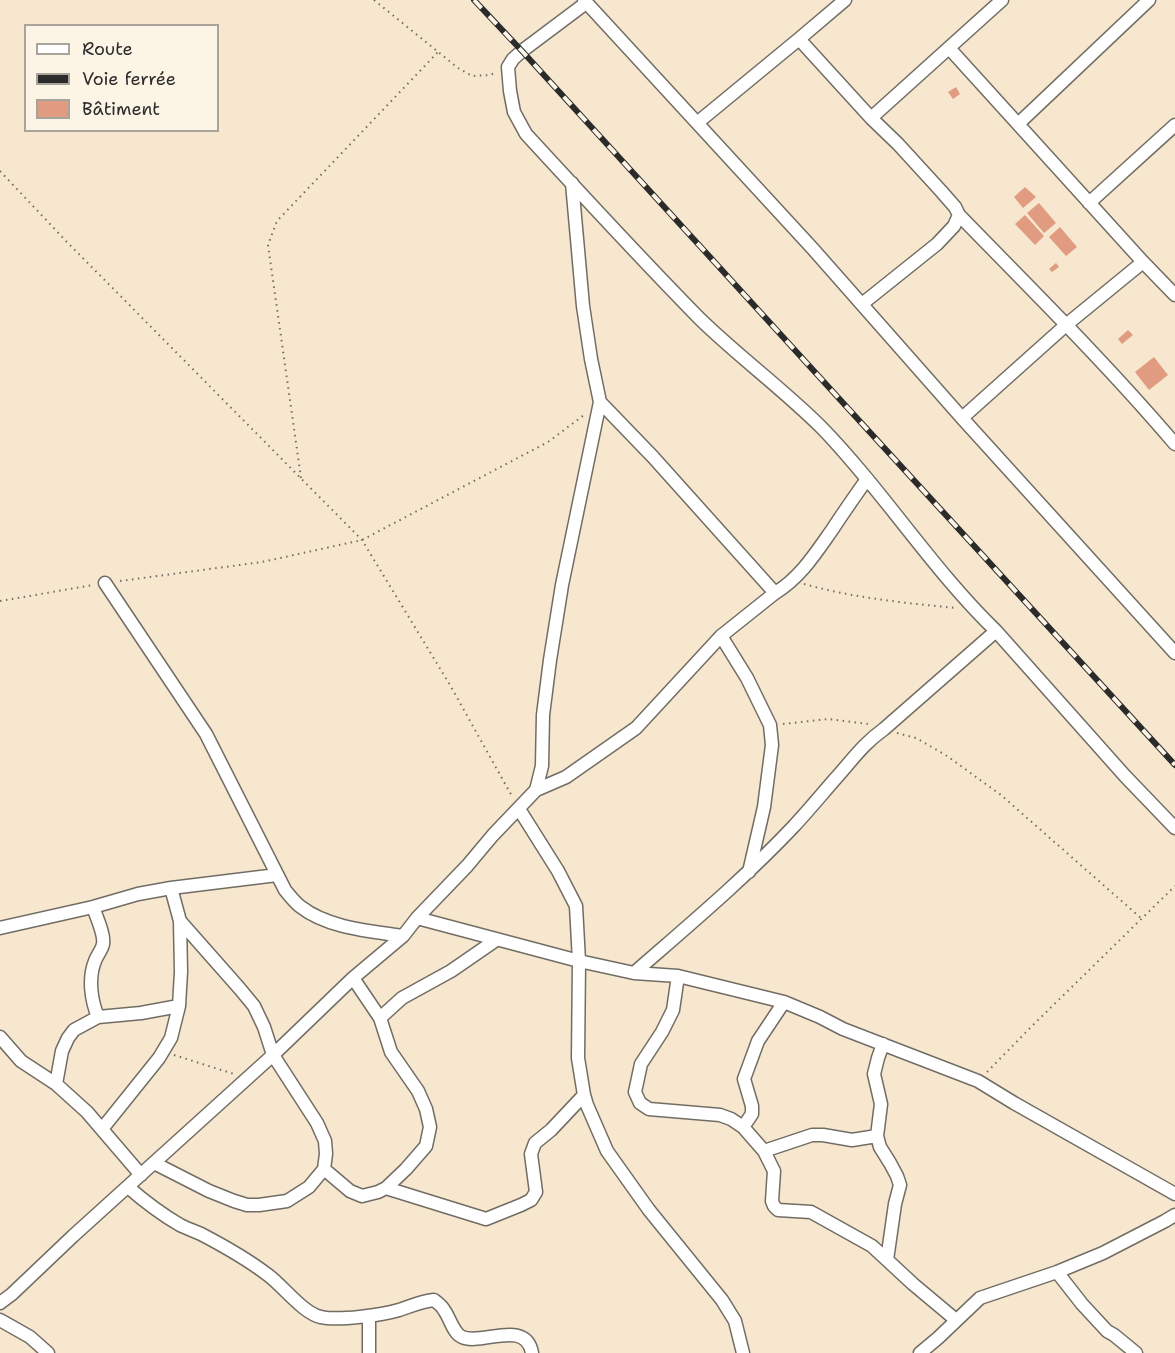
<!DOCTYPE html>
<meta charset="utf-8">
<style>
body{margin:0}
#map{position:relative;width:1175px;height:1353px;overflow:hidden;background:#f6e7ce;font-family:"Shantell Sans",sans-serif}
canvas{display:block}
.legend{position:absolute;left:24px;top:24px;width:195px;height:108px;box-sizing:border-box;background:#fcf5e5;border:2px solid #a8a49b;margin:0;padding:8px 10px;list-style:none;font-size:18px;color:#2b2b2b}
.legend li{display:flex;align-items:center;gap:12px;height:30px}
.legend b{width:30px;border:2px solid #a8a49b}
</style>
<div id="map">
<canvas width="1175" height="1353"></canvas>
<ul class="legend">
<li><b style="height:8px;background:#fff"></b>Route</li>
<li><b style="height:8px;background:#2b2b2b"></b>Voie ferrée</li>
<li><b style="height:16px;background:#e09b80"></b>Bâtiment</li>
</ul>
</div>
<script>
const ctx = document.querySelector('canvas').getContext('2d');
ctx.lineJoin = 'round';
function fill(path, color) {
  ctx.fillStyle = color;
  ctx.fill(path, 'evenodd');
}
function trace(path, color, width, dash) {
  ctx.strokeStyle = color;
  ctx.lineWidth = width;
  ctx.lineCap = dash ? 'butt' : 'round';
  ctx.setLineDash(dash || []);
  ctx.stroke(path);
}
fill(new Path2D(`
 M956,87L960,94L953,99L948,92Z
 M1025,187L1036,197L1023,208L1014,197Z
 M1039,203L1056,223L1044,233L1027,213Z
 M1025,215L1044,236L1035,245L1015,224Z
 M1060,227L1077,247L1066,256L1049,237Z
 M1056,263L1059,267L1052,272L1049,269Z
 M1128,330L1133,335L1122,344L1118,339Z
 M1154,357L1168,375L1149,390L1135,372Z`), '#e09b80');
const street = new Path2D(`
 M584,0L813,249L962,418L1175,653
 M586,3L522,51L513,59L508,67L510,91L514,112L526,134C583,196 641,259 700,319C739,357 783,389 822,428C884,492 932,569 996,631L1125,776L1175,828
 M799,39L871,118L898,144L941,191L955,207L959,215C1032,290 1107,364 1175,444
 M949,48L1143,262L1175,295
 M871,118L1002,0
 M697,123L799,39L845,0
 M1018,124L1149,0
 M1089,203L1175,125
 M862,304L937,244L954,226L959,215
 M962,418L1066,325L1143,262
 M105,583L206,734L285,890C290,896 295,903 301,907C328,928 370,931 403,936
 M775,593C800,578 815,554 832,530C843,513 855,496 867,479
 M721,636L747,678L770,725L772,745L764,807L749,872
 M536,790L542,766L543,715L550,660L562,585L600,402L591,359L583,306L572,183
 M519,809L558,871L576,906L579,961L578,1058L584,1095L587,1105L607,1151L649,1210L722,1300L735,1321L743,1353
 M171,888L180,921L240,989L254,1006L264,1027L273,1055L317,1123L325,1141L326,1154L324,1169L350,1191L362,1196L378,1192L386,1188L406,1169L426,1146L430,1127L426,1109L418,1091L391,1052L380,1018L353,978
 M93,907C96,916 105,935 103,944C102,950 97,955 95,961C88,978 91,1000 98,1017
 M417,918L579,961L634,973L678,976L784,1002L820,1017L843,1029L978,1081L1014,1103L1175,1194
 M0,928L93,907L138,894L171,888L277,875
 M634,973C689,925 744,879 794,826C808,811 822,794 836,778C853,759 863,744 884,729L996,631
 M678,976L673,1010L662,1032L641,1064L635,1092L640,1103L649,1109L720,1115L731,1119L743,1127L764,1151L774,1171L772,1201L774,1206L778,1210L811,1212L872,1246L913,1284L956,1320
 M380,1018L402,998L451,971L496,940
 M0,1037L21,1061L56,1084L87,1112L141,1175
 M883,1044L878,1058L874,1074L881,1104L877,1136L880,1147L890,1163L897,1176L900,1185L895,1204L887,1260
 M56,1084L62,1051L68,1038L74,1030L98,1017L141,1013L179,1006
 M743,1127L752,1114V1106L744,1079L758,1041L784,1002
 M102,1129L159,1058L171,1038L179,1006L181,972L180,921
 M764,1151L812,1135H823L852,1140L877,1136
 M154,1163L209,1191L234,1201L247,1205H259L287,1201L309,1187L324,1169
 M128,1187C144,1201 161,1214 180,1225C186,1228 194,1231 201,1234C224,1246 247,1259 268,1275C283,1286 304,1314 321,1317C338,1321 382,1315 399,1310C411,1306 422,1301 434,1300C438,1303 442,1306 444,1310C450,1318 453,1333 462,1337C481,1346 526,1318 532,1353
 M386,1188L486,1219L521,1205L531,1200L536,1192L531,1154L535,1143L551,1130L584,1095
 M1057,1272L1082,1304L1107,1331L1114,1335L1136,1353
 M0,1303L12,1294L73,1236L273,1055L353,978L403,936L417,918L467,866L493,835L536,790L566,777L636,728L721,636L775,593L653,457L600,402
 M0,1320L30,1337L48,1353
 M369,1353V1316
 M920,1353L938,1338L980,1298L1057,1272L1103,1253L1165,1221L1175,1215`);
trace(street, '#726d64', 15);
trace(new Path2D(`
 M374,0L458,68L472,76L490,75L497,72
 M0,171L65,240L362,540L450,685L513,798
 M301,478L268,245L277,221L438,52
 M120,581L262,562L362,540L548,442L584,415
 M804,584C854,598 905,603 956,608
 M0,601L93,585
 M783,724L828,719L869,724
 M897,733L916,738L947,756L1001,795L1142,919
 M174,1055L234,1074
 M987,1072L1034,1024L1175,886`), '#726d64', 2, [1.5, 4.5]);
trace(street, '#fff', 12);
const rail = new Path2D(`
 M474,0L522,51L855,416L1175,765`);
trace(rail, '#2b2b2b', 6);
trace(rail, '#fcf5e5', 4, [11]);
</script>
